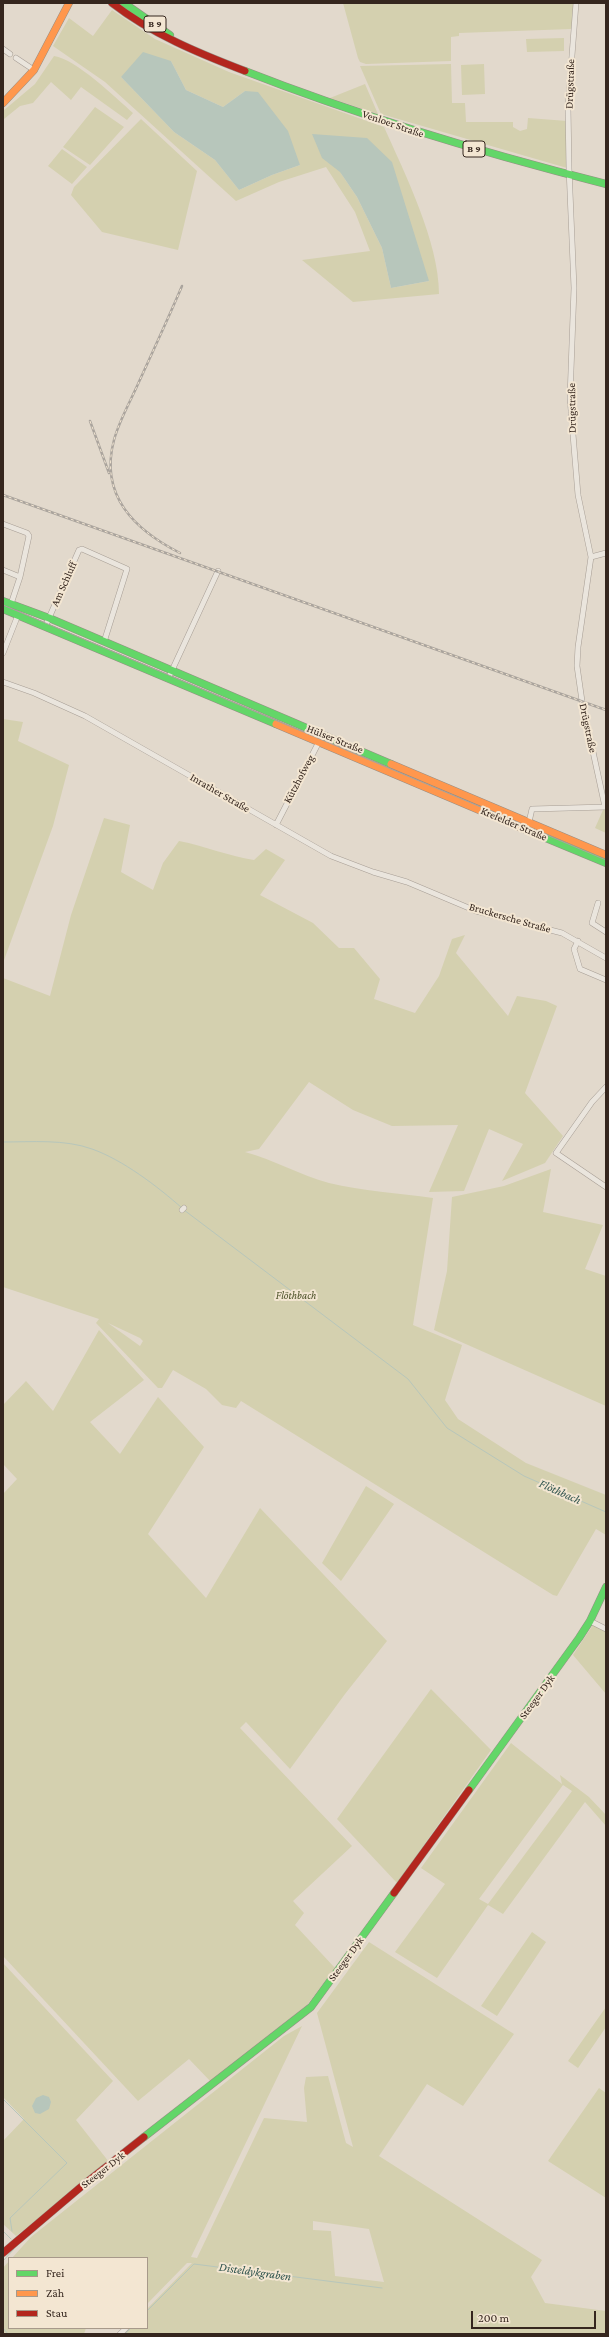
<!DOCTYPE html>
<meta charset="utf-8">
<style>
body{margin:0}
#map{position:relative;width:609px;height:2337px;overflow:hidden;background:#e2d9cc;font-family:"Crimson Pro",serif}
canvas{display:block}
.frame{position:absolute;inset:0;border:4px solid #35261e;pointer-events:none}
.legend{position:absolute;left:8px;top:2257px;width:140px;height:72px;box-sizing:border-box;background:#f3e6d2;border:1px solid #a7998a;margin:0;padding:5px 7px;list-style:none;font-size:12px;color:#35261e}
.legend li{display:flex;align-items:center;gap:8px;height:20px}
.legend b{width:20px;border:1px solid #a7998a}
.scale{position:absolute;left:471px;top:2311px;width:125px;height:18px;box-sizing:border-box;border:2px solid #35261e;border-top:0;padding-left:5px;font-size:12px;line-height:14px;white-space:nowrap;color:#35261e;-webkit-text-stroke:3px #f3e6d2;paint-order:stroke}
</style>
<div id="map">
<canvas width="609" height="2337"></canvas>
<div class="frame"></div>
<ul class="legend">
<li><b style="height:5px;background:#63d668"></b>Frei</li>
<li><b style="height:5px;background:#ff974d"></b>Zäh</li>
<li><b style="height:5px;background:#b3261e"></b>Stau</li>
</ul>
<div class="scale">200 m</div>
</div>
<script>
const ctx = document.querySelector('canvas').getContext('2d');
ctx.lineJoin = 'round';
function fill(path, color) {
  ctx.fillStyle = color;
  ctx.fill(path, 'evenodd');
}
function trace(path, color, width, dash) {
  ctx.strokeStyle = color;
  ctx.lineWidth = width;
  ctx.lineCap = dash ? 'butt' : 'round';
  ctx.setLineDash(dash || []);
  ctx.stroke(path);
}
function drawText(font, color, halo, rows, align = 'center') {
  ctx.font = font + ' "Crimson Pro",serif';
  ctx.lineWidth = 4;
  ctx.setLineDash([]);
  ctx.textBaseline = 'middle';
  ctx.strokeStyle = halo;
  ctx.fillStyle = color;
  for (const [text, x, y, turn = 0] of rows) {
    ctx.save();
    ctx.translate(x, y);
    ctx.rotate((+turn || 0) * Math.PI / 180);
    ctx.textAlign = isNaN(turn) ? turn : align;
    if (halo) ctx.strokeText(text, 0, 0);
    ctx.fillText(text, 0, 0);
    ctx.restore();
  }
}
fill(new Path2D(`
 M343,3H574L572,29L459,33V36L451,37V61L366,64L360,62L358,58Z
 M112,10L155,39L229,72L384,127C405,174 439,242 439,294L353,302L302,260L370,251L355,212L326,167L279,182L236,201L105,82L53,46L69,18L93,36ZM171,61L186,90L223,107L245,91L300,165L272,175L239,190L215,160L174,132L121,77ZM340,172L429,281L391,288L382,248L357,197Z
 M564,38V51L527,52L526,39Z
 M54,56C76,59 116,98 133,113L127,120L81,87L71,100L51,82L33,103L20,106L4,119L3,111L35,84Z
 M451,64L452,103H465L466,122H513V127L520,131L527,129L528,118L567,121V168L381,114L360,66Z
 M484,64L485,94L462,95L461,65Z
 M365,84L378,114L330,98Z
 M95,107L124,127L90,165L63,147Z
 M141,119L197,171L178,250L102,232L71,195L74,187Z
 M62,149L87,167L72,184L48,166Z
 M3,719L23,722L18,741L69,765L53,826L3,963Z
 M603,810H606V833L595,828Z
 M104,818L130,825L121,872L153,890L163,863L179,841C205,846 228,856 254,860L266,849L285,860L260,895L313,923L339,948H354L380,979L374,999L415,1013L439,976L452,939L465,935L456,953L508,1016L517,996L546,1001L557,1006L525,1093L563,1136L545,1163L502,1181L523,1144L489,1129L464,1191L429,1192L458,1125L392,1126L353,1110L309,1082L259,1149L245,1152C274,1160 300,1175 329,1183C362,1191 399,1193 433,1198L413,1325L462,1345L445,1400L458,1419L526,1463L606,1495V1535L596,1529L557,1596L553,1595L241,1401L236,1408L222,1405L206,1389L173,1370L162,1388H158L96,1323L99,1319L3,1287V978L50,996L71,915ZM108,1323L140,1338L143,1341L140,1346Z
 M551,1169L543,1212L603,1225L585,1269L606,1276V1406L434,1330L447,1271L452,1197L504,1186Z
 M99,1330L144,1380L90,1422L120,1454L158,1397L204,1447L148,1534L206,1598L260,1508L387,1641L345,1694L290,1769L246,1722L240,1728L352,1846L293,1901L304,1913L295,1925L335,1968L307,2005L211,2082L189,2059L138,2101L3,1956V1494L17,1479L3,1464V1405L26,1381L53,1411Z
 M366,1486L394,1504L341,1581L322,1563Z
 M593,1625L606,1632V1694L573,1655Z
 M431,1689L491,1750L397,1883L337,1819Z
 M511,1743L562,1784L560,1775L589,1797L606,1815V1826L585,1802L503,1914L488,1905L437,1978L395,1952L445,1884L421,1868ZM563,1785L572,1791L488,1904L479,1899Z
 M532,1932L546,1942L497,2016L481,2006Z
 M369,1942L514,2034L463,2106L427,2084L379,2156L542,2260L531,2277L545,2303L606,2311V2334H123L129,2328H147V2309L192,2263H187L147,2304V2258H12L31,2237L284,2036L302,2026L191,2257L197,2258L264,2118L307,2122L304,2088L306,2077L328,2076L346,2143L353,2147L317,2013ZM313,2221L369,2229L384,2282L335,2276L331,2231L313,2230Z
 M3,1963L113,2081L76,2120L109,2162L16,2236L3,2224V2141L24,2119L3,2097Z
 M606,2007V2027L578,2068L568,2061Z
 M599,2088L606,2093V2198L548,2161Z
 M9,2261V2328H86L84,2334H3V2268Z`), '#d4d0af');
fill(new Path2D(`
 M143,52L171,61L186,90L223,107L245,91L258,92L288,131L300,165L272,175L239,190L215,160L174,132L121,77Z
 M312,134L367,138L392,162L429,281L391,288L382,248L357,197L340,172L322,158Z
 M43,2095L49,2097L51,2102L49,2109L40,2114L35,2113L32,2106L36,2098Z`), '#b7c6bb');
trace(new Path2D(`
 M3,1142C31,1142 65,1139 92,1149C123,1160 157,1186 182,1208
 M184,1210L408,1379L447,1428L524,1476L606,1512
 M3,2099L67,2163L10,2218L12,2231
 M3,2231L11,2239
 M3,2261L14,2249
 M147,2311L194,2264L382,2288
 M3,2328L8,2334
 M125,2334L131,2328`), '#b7c6bb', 1);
const street = new Path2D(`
 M576,3L568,108L569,168L574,288L570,398L578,495L591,557L578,647L577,666L582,701L605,807
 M3,49L10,54
 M16,58L34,70
 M3,524L27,533L29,536L20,577L11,604
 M591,557L606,553
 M3,570L20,577
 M45,627L79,550L82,549L127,569L104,642
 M3,653L18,615
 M168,679L218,571
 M3,682L34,693L85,716L331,856L373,872L407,882L476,911L562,933L606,958
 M529,822L532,809L606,807
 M276,825L323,734
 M598,903L592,923L606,932
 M578,941L574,949L580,969L606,980
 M606,1087L592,1102L556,1153L606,1187
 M182,1210L184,1208
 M590,1621L606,1629
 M120,2334L126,2328`);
const fast = new Path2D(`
 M124,3L170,35
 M245,71C362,117 484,153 606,184
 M3,601L49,618L391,764
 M3,609L276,724
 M524,829L606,863
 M469,1790L579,1638L590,1621L606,1587
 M144,2137L311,2007L394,1893`);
const slow = new Path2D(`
 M3,103L34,70L69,3
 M276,724L524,829
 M391,764L606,855`);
const jam = new Path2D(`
 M112,3C152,34 198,53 245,71
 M394,1893L469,1790
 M3,2253L82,2186L144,2137`);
trace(street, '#a79e95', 6);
trace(fast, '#968e85', 8);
trace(slow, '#968e85', 8);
trace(jam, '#968e85', 8);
trace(street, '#eae5dd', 5);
trace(fast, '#63d668', 7);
trace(slow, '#ff974d', 7);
trace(jam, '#b3261e', 7);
trace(new Path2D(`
 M3,605L606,860`), '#aaa49d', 1);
const rail = new Path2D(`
 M90,421L109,473
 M3,495L606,710
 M180,553C135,530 99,496 114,440C119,421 130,402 138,384C153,351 168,319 182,286`);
trace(rail, '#aaa49d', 2.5);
trace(rail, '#f3e6d2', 1, [3]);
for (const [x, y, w] of [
 [155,24,22],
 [474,149,22]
]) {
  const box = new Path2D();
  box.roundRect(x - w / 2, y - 8, w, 16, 3);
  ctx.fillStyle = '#f3e6d2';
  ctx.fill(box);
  trace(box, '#35261e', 1);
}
drawText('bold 10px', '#35261e', null, [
 ["B 9",155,24],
 ["B 9",474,149]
]);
drawText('11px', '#35261e', '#f3e6d2', [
 ["Drügstraße",570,84,-88],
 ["Venloer Straße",393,124,19],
 ["Drügstraße",572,408,-91],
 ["Am Schluff",64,584,-66],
 ["Drügstraße",588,728,78],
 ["Hülser Straße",335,739,22],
 ["Kützhofweg",299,779,-62],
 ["Inrather Straße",220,793,30],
 ["Krefelder Straße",514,824,23],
 ["Bruckersche Straße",510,918,16],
 ["Steeger Dyk",537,1697,-54],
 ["Steeger Dyk",346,1959,-54],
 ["Steeger Dyk",103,2170,-38]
]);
drawText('italic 11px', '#4a5026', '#f3e6d2', [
 ["Flöthbach",296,1296]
]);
drawText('italic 12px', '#2e534d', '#f3e6d2', [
 ["Flöthbach",560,1492,24],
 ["Disteldykgraben",255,2272,8]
]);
</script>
